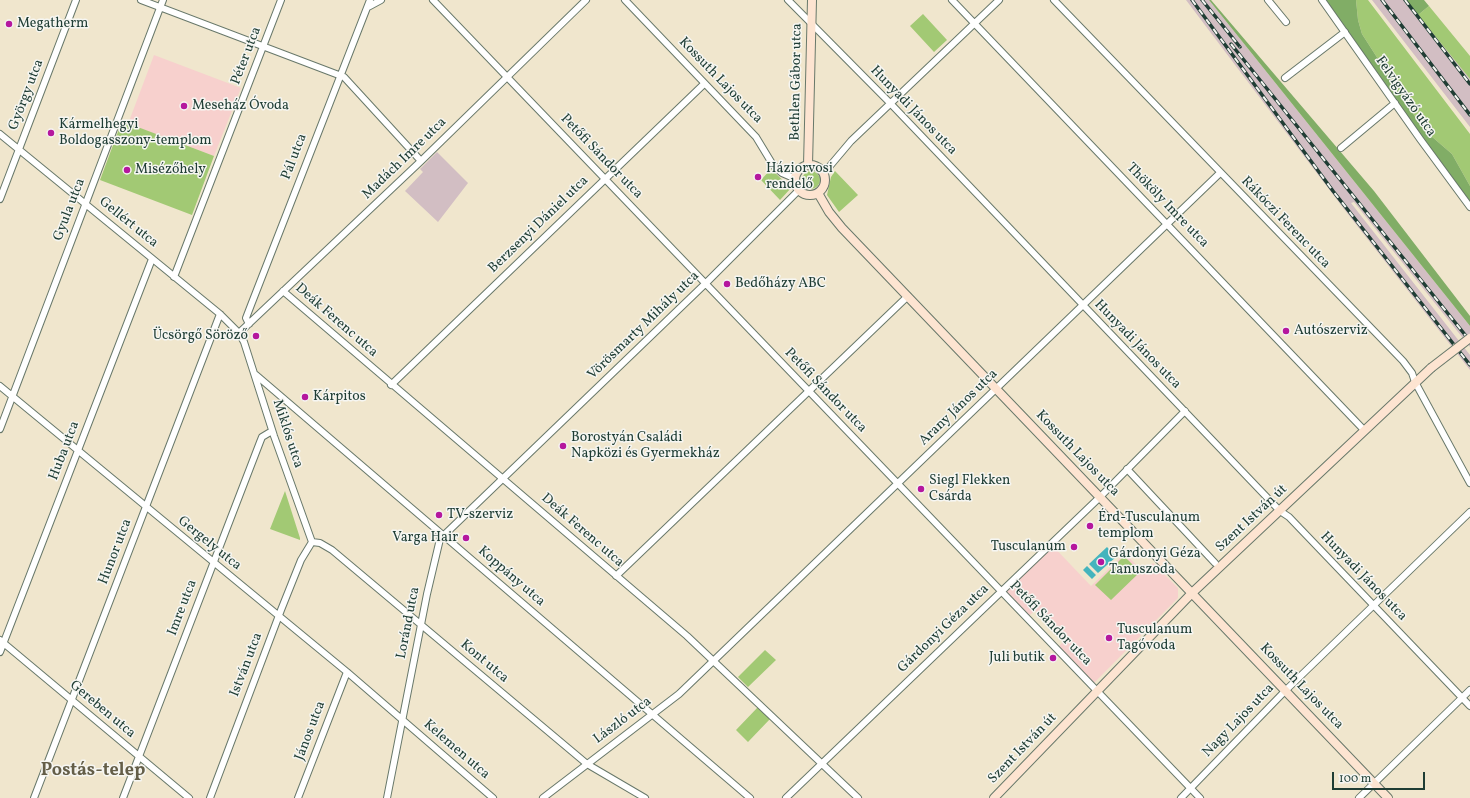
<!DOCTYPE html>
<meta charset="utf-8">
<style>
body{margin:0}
#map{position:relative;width:1470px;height:798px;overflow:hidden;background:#f0e6cd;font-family:Vollkorn,serif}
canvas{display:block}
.scale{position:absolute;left:1332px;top:772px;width:93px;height:18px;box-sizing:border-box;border:2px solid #1f3d34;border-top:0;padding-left:5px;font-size:12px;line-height:14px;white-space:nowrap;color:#1f3d34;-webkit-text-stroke:3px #f6f6f2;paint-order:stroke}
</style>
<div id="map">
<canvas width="1470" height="798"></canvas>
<div class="scale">100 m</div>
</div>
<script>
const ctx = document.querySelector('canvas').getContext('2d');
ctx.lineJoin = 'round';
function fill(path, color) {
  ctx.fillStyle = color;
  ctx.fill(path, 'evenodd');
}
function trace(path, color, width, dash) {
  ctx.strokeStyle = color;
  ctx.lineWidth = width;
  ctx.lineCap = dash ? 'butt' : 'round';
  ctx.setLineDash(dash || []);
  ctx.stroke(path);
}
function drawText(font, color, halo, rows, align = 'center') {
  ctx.font = font + ' Vollkorn,serif';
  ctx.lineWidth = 3;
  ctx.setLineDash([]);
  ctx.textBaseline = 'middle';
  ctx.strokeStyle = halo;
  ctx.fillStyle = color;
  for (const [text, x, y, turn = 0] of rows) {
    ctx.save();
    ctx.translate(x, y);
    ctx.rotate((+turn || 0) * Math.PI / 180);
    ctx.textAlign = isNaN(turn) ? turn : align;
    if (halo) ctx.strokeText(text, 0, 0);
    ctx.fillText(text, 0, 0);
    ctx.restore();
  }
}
fill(new Path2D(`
 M154,55L241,88L214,156L128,124Z
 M1051,544L1091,586L1125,553L1143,572L1153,563L1178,588V598L1092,685L1057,648L1064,641L1035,611L1027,617L1001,590Z`), '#f7d0cd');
fill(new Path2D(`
 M1186,0H1209L1470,326V347L1354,202L1351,203L1470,355V370L1344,209Z
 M1372,0H1406L1470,79V127Z
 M437,152L468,183L438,222L405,191L423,172L420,169Z`), '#d2bec3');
fill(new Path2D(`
 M1356,0H1368L1470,134V186L1452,154L1423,129L1362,34L1358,20Z
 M1429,6L1470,56V79L1418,15Z
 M923,14L947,40L934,52L910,26Z
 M122,121L214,156L192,215L100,180Z
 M771,169L791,188L780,200L761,180Z
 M835,171L858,195L839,212L827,195L831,177Z
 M802 180a9 9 0 1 1 18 0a9 9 0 1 1-18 0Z
 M285,491L300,538V540L270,529Z
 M1124,556L1140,572L1111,600L1095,585Z
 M765,650L776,660L748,687L738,677Z
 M758,707L770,719L748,742L736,730Z`), '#a2c974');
fill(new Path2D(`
 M1209,0H1211L1374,191L1470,316V326Z
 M1326,0H1356L1358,20L1362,34L1423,129L1452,154L1470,186V202L1421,137Z
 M1406,0H1424L1429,6L1418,15Z`), '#81ad66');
fill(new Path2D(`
 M1107,547L1116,557L1098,573L1089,564Z
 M1087,566L1096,575L1092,579L1083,570Z`), '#44b4bd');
const street = new Path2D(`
 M141,0L344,77L421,161
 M433,0L1200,798
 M625,0L756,137L773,165L782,173L796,179
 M788,0L890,103L1280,511L1289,517L1470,706
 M952,0L1364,430
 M1054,0L1403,361L1412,373L1415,382L1470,483
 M1268,0L1286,22
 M1322,0L1420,139L1470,207
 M368,7L381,0
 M1285,78L1345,32
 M0,134L220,314L239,333L244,342L274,436L312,542
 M1341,148L1395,103
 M824,173L851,141L999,0
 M0,199L76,0
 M174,277L281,0
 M283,291L687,636L858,798
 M249,324L246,318L251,305L370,0
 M239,333L421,161L586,0
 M256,375L750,798
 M391,385L704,84
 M0,386L347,672L493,798
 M0,429L163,0
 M1127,469L1215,563
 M312,542L320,543L332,550L587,764L645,798
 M616,576L908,296
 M0,640L189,798
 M0,652L152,259
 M34,798L220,314
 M123,798L260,442L262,437L272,431
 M210,798L281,610L301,560L312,542
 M298,798L347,672
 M387,798L427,594L440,539L706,283L799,190
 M543,798L679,694L1220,173
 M786,798L1100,497L1185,411
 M1181,798L1286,690L1470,512
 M1359,798L1470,690`);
const secondary = new Path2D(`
 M808,165L812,0
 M795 180a15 15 0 1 1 30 0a15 15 0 1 1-30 0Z
 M818,193L829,212L842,228L1388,798
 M994,798L1192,593L1431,368`);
trace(street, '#68786a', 8);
trace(secondary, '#68786a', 10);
trace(street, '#fff', 6);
trace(secondary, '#fde4d1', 8);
const rail = new Path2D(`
 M1192,0L1333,191L1470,365
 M1202,0L1240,47
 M1382,0L1470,115
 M1405,0L1470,84
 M1231,44L1470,341`);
trace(rail, '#1f3d34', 3.5);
trace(rail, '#f6f6f2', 2, [6]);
const secondaryBridge = new Path2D(`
 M1431,368L1470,338`);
trace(secondaryBridge, '#68786a', 10, []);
trace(secondaryBridge, '#fde4d1', 8);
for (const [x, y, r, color] of [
 [9,24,4,"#b5179e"],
 [184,106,4,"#b5179e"],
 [51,133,4,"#b5179e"],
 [127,170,4,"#b5179e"],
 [758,177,4,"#b5179e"],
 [727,284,4,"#b5179e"],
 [1286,331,4,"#b5179e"],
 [256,336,4,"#b5179e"],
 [305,397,4,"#b5179e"],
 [563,446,4,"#b5179e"],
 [921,489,4,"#b5179e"],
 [439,515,4,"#b5179e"],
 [1090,526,4,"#b5179e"],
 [466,538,4,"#b5179e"],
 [1074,547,4,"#b5179e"],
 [1101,562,4,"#b5179e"],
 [1109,638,4,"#b5179e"],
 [1053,658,4,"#b5179e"]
]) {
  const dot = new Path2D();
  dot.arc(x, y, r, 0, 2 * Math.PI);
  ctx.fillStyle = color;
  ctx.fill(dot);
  trace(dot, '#f6f6f2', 1.5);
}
drawText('14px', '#1f3d34', '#f6f6f2', [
 ["Megatherm",17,24],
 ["Meseház Óvoda",192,106],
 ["Kármelhegyi",59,125],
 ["Boldogasszony-templom",59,141],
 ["Háziorvosi",766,169],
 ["rendelő",766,185],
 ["Misézőhely",135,170],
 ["Bedőházy ABC",735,284],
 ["Autószerviz",1294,331],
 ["Ücsörgő Söröző",248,336,"right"],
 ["Kárpitos",313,397],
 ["Borostyán Családi",571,438],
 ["Napközi és Gyermekház",571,454],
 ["Siegl Flekken",929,481],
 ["Csárda",929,497],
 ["TV-szerviz",447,515],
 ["Érd-Tusculanum",1098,518],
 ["templom",1098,534],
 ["Varga Hair",458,538,"right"],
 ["Tusculanum",1066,547,"right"],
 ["Gárdonyi Géza",1109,554],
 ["Tanuszoda",1109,570],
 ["Tusculanum",1117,630],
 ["Tagóvoda",1117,646],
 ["Juli butik",1045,658,"right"]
], 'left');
drawText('14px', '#1f3d34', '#f6f6f2', [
 ["Péter utca",247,56,-69],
 ["Kossuth Lajos utca",720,81,46],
 ["Bethlen Gábor utca",797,82,-89],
 ["György utca",27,95,-69],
 ["Felvigyázó utca",1405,97,55],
 ["Hunyadi János utca",913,111,46],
 ["Pál utca",295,157,-69],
 ["Petőfi Sándor utca",601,157,46],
 ["Madách Imre utca",405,159,-44],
 ["Thököly Imre utca",1167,206,46],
 ["Gyula utca",70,210,-69],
 ["Gellért utca",128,223,39],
 ["Rákóczi Ferenc utca",1285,223,46],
 ["Berzsenyi Dániel utca",539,225,-44],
 ["Deák Ferenc utca",336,321,41],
 ["Vörösmarty Mihály utca",644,326,-44],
 ["Hunyadi János utca",1137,345,46],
 ["Petőfi Sándor utca",825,391,46],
 ["Arany János utca",959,408,-44],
 ["Miklós utca",287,434,72],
 ["Huba utca",65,451,-69],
 ["Kossuth Lajos utca",1077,454,46],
 ["Szent István út",1252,519,-43],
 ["Deák Ferenc utca",582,531,41],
 ["Gergely utca",209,544,39],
 ["Hunor utca",116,552,-69],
 ["Koppány utca",511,577,41],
 ["Hunyadi János utca",1363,577,46],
 ["Imre utca",183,608,-69],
 ["Loránd utca",409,623,-79],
 ["Petőfi Sándor utca",1050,624,46],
 ["Gárdonyi Géza utca",944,629,-44],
 ["Kont utca",484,662,40],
 ["István utca",247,665,-69],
 ["Kossuth Lajos utca",1301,687,46],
 ["Gereben utca",102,710,40],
 ["László utca",623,721,-37],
 ["Nagy Lajos utca",1239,721,-46],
 ["János utca",311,731,-69],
 ["Szent István út",1023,749,-46],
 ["Kelemen utca",456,750,41]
]);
drawText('bold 18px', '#645e48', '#f6f6f2', [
 ["Postás-telep",93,772]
]);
</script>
